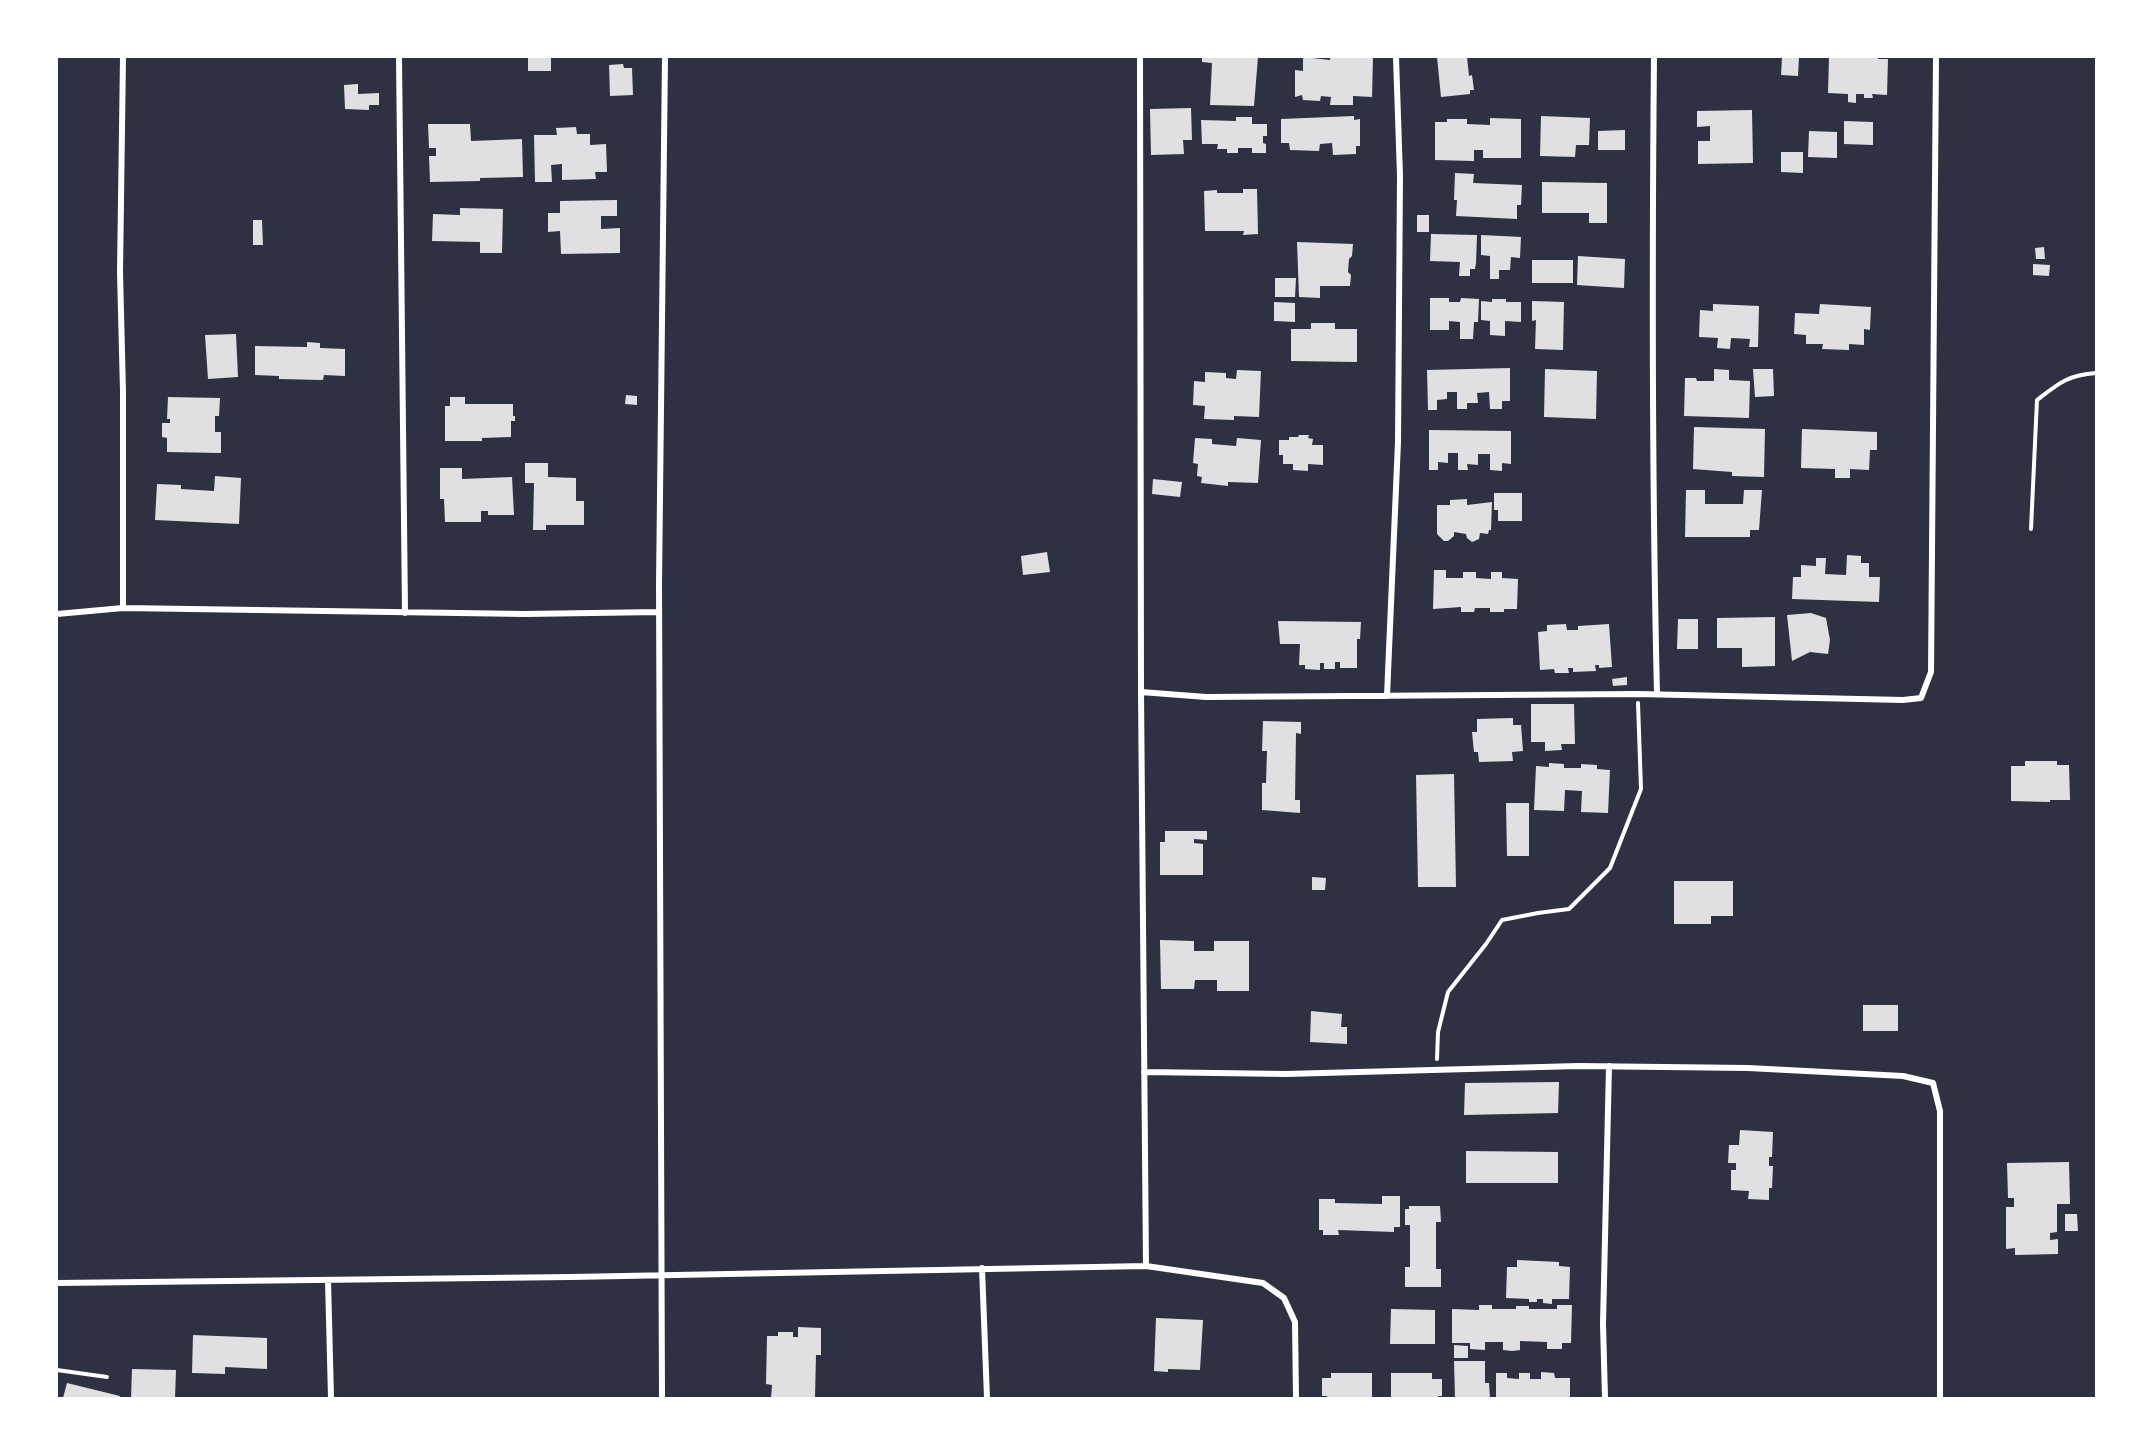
<!DOCTYPE html>
<style>
body{margin:0}
#map{position:relative;width:2153px;height:1455px;overflow:hidden;background:#2d3142;font-family:"Sofia Sans Condensed",sans-serif}
canvas{display:block}
.frame{position:absolute;inset:0;border:58px solid #fff;pointer-events:none}
</style>
<div id="map">
<canvas width="2153" height="1455"></canvas>
<div class="frame"></div>
</div>
<script>
const ctx = document.querySelector('canvas').getContext('2d');
ctx.lineJoin = 'round';
function fill(path, color) {
  ctx.fillStyle = color;
  ctx.fill(path, 'evenodd');
}
function trace(path, color, width, dash) {
  ctx.strokeStyle = color;
  ctx.lineWidth = width;
  ctx.lineCap = dash ? 'butt' : 'round';
  ctx.setLineDash(dash || []);
  ctx.stroke(path);
}
fill(new Path2D(`
 M528,57H551V71H528Z
 M1202,57H1258L1254,106L1210,105L1212,63L1202,62Z
 M1303,57L1330,60V57L1373,58L1372,97L1353,96V105H1330L1331,97L1321,96L1320,101L1303,100L1302,95L1295,97V70L1303,71Z
 M1437,57H1467L1469,76L1472,75L1474,90H1470V94L1441,97Z
 M1782,57H1799L1798,76L1781,75Z
 M1829,57H1878V59H1888L1887,95L1872,94L1873,98H1864V94H1856V103L1848,102V94L1828,93Z
 M623,64L624,68H632L633,95L610,96L609,65Z
 M358,84V94L379,93V105H369V110L345,109L344,85Z
 M1191,108L1192,140H1183L1184,154L1151,155L1150,109Z
 M1752,110L1753,163L1698,164V141H1710V126L1697,127V111Z
 M1354,116V120L1360,119V146H1356V154L1333,155L1332,143L1320,144L1319,151L1290,150L1289,143H1281V119Z
 M1541,116L1590,118L1589,145H1576L1575,157L1540,156Z
 M1236,117H1252V124H1267V136H1263V143L1266,144V153H1252V148H1238V153H1227V149H1217L1218,144H1202L1201,120L1236,121Z
 M1490,118L1521,119V158H1483V150H1474V161L1435,160V122H1447V119H1467V124L1490,125Z
 M1844,121L1873,122V145L1844,144Z
 M428,124H470L471,141L522,139L523,177L480,178V181L430,182L429,156H436V148H429Z
 M576,127L577,134H590V145L606,144L607,172H595L596,179L562,180V164L551,165L552,182H535L534,135H557L556,128Z
 M1625,130V150H1598V131Z
 M1809,131L1837,132V158L1808,157Z
 M1781,152H1803V173L1781,172Z
 M1455,173L1474,174L1473,183L1522,185L1521,205H1517V219L1456,216L1457,200H1454Z
 M1542,182L1607,183V223H1589V213H1542Z
 M1243,189H1257L1258,234L1243,235L1244,231H1205L1204,191L1217,190V193H1243Z
 M617,200V216H601V229L620,228V253L561,254L560,231L548,232V213H560V201Z
 M460,208L503,209L502,253H480V242L432,241L433,214L460,215Z
 M1417,215H1429V232H1417Z
 M253,220H262L263,245H253Z
 M1431,234L1477,235L1476,263L1475,269H1470V276H1459L1460,262L1430,261Z
 M1481,235L1521,237L1520,258L1511,257L1510,270H1499V279H1490V256L1481,255Z
 M1297,242L1353,244L1352,256L1349,259L1348,272L1351,275L1350,286H1320V298L1299,297Z
 M2044,247L2045,259H2036L2035,248Z
 M1578,256L1625,259L1624,288L1577,285Z
 M1532,260H1573V283H1532Z
 M2033,264L2050,265L2049,276L2033,275Z
 M1275,278H1296L1295,297H1275Z
 M1430,298H1449V302H1460L1461,298L1479,299L1478,322H1474L1473,339H1460V322L1449,321V330H1430Z
 M1492,299H1506V302H1521V322L1505,321V336L1490,335V321L1481,320V301L1492,302Z
 M1532,301L1564,302L1563,350L1535,349L1536,320L1532,321Z
 M1274,302L1295,303V322L1274,321Z
 M1713,304L1759,306L1758,347H1749L1750,339L1731,338L1730,349L1717,348L1718,338L1699,337L1700,310L1713,311Z
 M1820,304L1871,307L1870,330L1864,329V345L1849,344V350L1822,349L1823,344H1806V335L1794,334L1795,313L1819,314Z
 M1311,323H1335V329H1357V362L1291,361V329H1311Z
 M236,334L238,377L208,379L205,335Z
 M307,342L320,343V348L345,349V376L324,375L323,380L279,379V376L255,375V346L307,347Z
 M1510,368V401H1502V409H1490L1489,392L1477,393L1478,403H1467V409H1457V392H1447V399L1437,400V410H1428L1427,370Z
 M1545,369L1597,371L1596,419L1544,417Z
 M1714,369L1729,370V380L1750,381L1749,418L1684,416L1685,378H1696L1697,381H1714Z
 M1753,369H1773L1774,396L1755,397Z
 M1237,370L1261,371L1259,417L1234,416V420L1204,419L1205,406L1193,405L1194,381L1205,382V372L1226,373V378L1236,379Z
 M626,395L637,396V405L625,404Z
 M168,397L220,398L219,416H215V432H221V453L167,452V438L162,437V423H170V419H167Z
 M450,397H465V404H513V416H515V421H511V437L482,438V441H445V406H450Z
 M1694,427L1765,429L1764,477L1732,476V472L1693,469Z
 M1802,429L1877,432V450H1870L1869,470L1850,469V478H1835V469L1801,468Z
 M1429,430L1511,431V464L1502,463V471L1490,470V454H1478V465L1467,464L1468,470H1458V453H1448V463L1438,462V470H1429Z
 M1299,435H1309L1308,438L1313,439L1312,445H1323V465L1308,464V471L1293,470V464H1283V455H1279V440H1289V437H1298Z
 M1195,438L1212,439V444L1236,446L1237,438L1261,440L1258,483L1228,482V486L1201,483L1202,477L1197,476L1198,464L1193,463Z
 M525,463H548V477L576,478V501H584V525H546V530H533L534,483H525Z
 M440,468H462V479L512,477L514,515H488V511H481V522H445L444,499H440Z
 M215,476L241,478L239,524L155,520L157,484L181,485V489L214,491Z
 M1153,479L1182,482L1180,497L1152,494Z
 M1686,490H1705V504H1743L1744,490H1762L1759,530H1750V537H1685Z
 M1494,493H1522V521H1498V510H1494Z
 M1467,499V505L1492,502L1491,530H1489L1488,534L1480,533L1479,539L1472,542L1467,538L1466,534L1454,532V536L1448,541H1444L1437,534V505H1450V500Z
 M1047,552L1050,572L1023,575L1021,556Z
 M1847,555L1861,556V563H1869V577H1880L1879,602L1792,599L1793,577H1801V565L1816,566V558H1826L1825,574L1846,575Z
 M1434,570H1446V578H1463V572H1476V578L1491,579V572H1502V578L1518,579L1517,609H1504V612H1490V608H1475L1474,612H1461V607L1433,609Z
 M1811,613L1826,618L1830,640L1828,654L1810,652L1792,661L1787,615Z
 M1775,617V666L1742,667V648H1717V618Z
 M1678,619H1698V649H1677Z
 M1278,621L1361,622L1360,639H1357V668H1340V662H1335V669H1324V663H1320V670L1305,669V665H1299L1300,644H1280Z
 M1566,624L1567,630H1578V626L1609,624L1612,667L1599,668V665H1595L1596,671L1573,672V668H1568L1569,673H1555L1554,669L1540,670L1538,632L1547,631V625Z
 M1627,677V685L1613,686L1612,679Z
 M1531,704H1574L1575,744H1561L1562,750L1545,751V742H1531Z
 M1513,718V725H1521L1523,751L1512,752L1513,761L1479,762L1478,752H1474L1472,732H1477V719Z
 M1263,721L1301,722V734L1296,733L1295,800H1300V813L1262,810V783H1266L1267,751H1262Z
 M2025,761H2057V765H2069L2070,800H2050V802L2011,801V766H2025Z
 M1549,763L1564,764V768H1581V764L1597,765V769L1610,770L1608,813L1581,812L1582,791L1565,790L1564,811L1534,810L1536,766L1549,767Z
 M1454,774L1456,887H1418L1416,775Z
 M1506,803H1529V856H1507Z
 M1165,831H1207V840L1194,839V843L1203,844V875H1160V842H1165Z
 M1312,877L1326,878L1325,890H1312Z
 M1674,881H1733V916H1711V924H1674Z
 M1160,940L1194,941V951H1214V941H1249V991H1217V980H1195L1194,989H1161Z
 M1863,1005H1898V1031H1863Z
 M1311,1011L1342,1014L1341,1027H1347V1044L1310,1042Z
 M1559,1082L1558,1113L1464,1115L1465,1083Z
 M1740,1130L1773,1132L1772,1157H1769V1166H1773L1772,1188H1769V1200L1748,1199L1749,1191L1731,1190V1170H1736V1163H1728L1729,1145H1739Z
 M1466,1151L1558,1152V1183H1466Z
 M2069,1162L2070,1204H2057V1232L2050,1233V1240L2058,1239V1254L2015,1255V1248L2006,1249V1207H2014V1198H2008L2007,1163Z
 M1382,1196H1400V1227H1394V1232L1338,1230L1339,1235H1323V1230H1319V1199H1335V1203L1382,1204Z
 M1409,1206H1440L1441,1222H1436V1269H1441V1287H1405V1267H1410V1225H1405V1209H1409Z
 M2065,1214H2077L2078,1231H2065Z
 M1517,1260L1559,1262V1266L1570,1267L1569,1299H1552V1304L1543,1303V1299H1537V1302H1529V1299L1506,1298L1507,1267H1517Z
 M1479,1305H1492V1309H1516V1306H1529V1309H1557V1305H1572L1571,1343H1562V1349H1547V1342L1520,1341V1350L1512,1351L1503,1350V1342H1485V1350L1470,1349V1343H1452V1309L1479,1310Z
 M1391,1309L1435,1310V1344H1390Z
 M1156,1318L1203,1320L1200,1370L1168,1369V1372L1154,1371Z
 M798,1327L821,1328V1355H816L815,1398H771L772,1385L766,1384L767,1336H778V1332H793V1337H798Z
 M193,1335L267,1338V1369L225,1367V1374L192,1373Z
 M1454,1345L1468,1346V1358H1454Z
 M1454,1361H1485V1383H1489L1490,1398H1455Z
 M132,1369L176,1370L175,1398H131Z
 M1541,1372L1554,1373L1555,1378H1570V1398H1496V1373H1507V1378L1519,1379V1373H1530V1379H1541Z
 M1331,1373H1372V1398H1327V1396H1322V1378H1331Z
 M1391,1373H1432V1379H1442V1396H1438V1398H1391Z
 M67,1383L120,1396L119,1398H63Z`), '#e0e0e3');
trace(new Path2D(`
 M1437,1059L1438,1032L1448,992L1486,944L1502,920L1538,913L1569,909L1610,868L1641,789L1638,703
 M57,1370L107,1377`), '#fff', 4);
trace(new Path2D(`
 M2031,529L2037,400C2059,383 2068,375 2096,373`), '#fff', 4);
trace(new Path2D(`
 M399,57L405,613
 M1140,57L1141,692L1146,1266
 M1654,57C1652,269 1652,482 1657,694
 M123,608V392L120,272L123,57
 M57,614L123,608L525,614L659,612
 M1141,692L1206,697L1638,694L1903,700L1921,698L1931,672L1936,57
 M1387,696L1398,442L1400,176L1396,57
 M1144,1072L1286,1074L1578,1066L1748,1068L1903,1076L1933,1083L1940,1111V1398
 M982,1268L987,1398
 M328,1280L331,1398
 M57,1283L571,1277L1146,1266L1263,1283L1284,1298L1295,1322L1296,1398
 M662,1398L659,584L665,57
 M1605,1398L1603,1324L1609,1066`), '#fff', 6);
</script>
